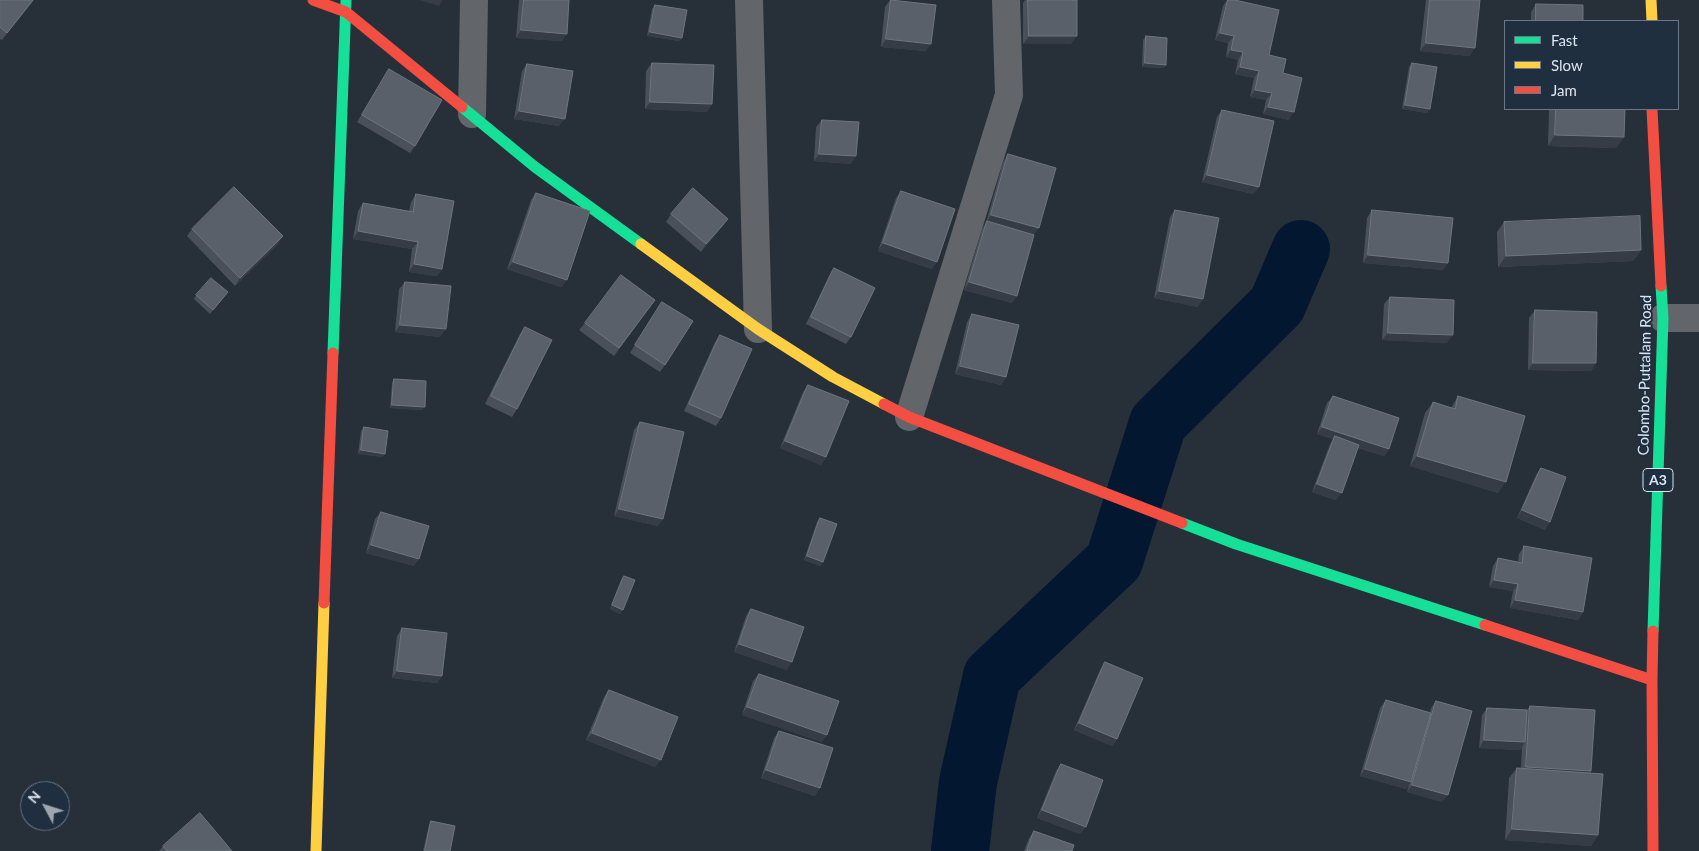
<!DOCTYPE html>
<style>
body{margin:0}
#map{position:relative;width:1699px;height:851px;overflow:hidden;background:#272f38;font-family:Lato,sans-serif}
canvas{display:block}
.legend{position:absolute;left:1504px;top:20px;width:175px;height:90px;box-sizing:border-box;background:#1f2f40;border:1px solid #6a7886;margin:0;padding:6px 9px;list-style:none;font-size:15px;color:#dbe5f0}
.legend li{display:flex;align-items:center;gap:10px;height:25px}
.legend b{width:25px;border:1px solid #6a7886}
.north{position:absolute;left:20px;top:781px;width:50px;height:50px;box-sizing:border-box;background:#1f2f40;border:1px solid #6a7886;border-radius:50%;rotate:310deg;font-size:14px;font-weight:700;line-height:20px;text-align:center;color:#dbe5f0}
.north::after{content:'';display:block;margin:auto;width:18px;height:22px;background:#9ca5b0;clip-path:polygon(50% 0,100% 100%,50% 72%,0 100%)}
</style>
<div id="map">
<canvas width="1699" height="851"></canvas>
<ul class="legend">
<li><b style="height:6px;background:#16e098"></b>Fast</li>
<li><b style="height:6px;background:#ffcf43"></b>Slow</li>
<li><b style="height:6px;background:#f24e42"></b>Jam</li>
</ul>
<div class="north">N</div>
</div>
<script>
const ctx = document.querySelector('canvas').getContext('2d');
ctx.lineJoin = 'round';
function trace(path, color, width, dash) {
  ctx.strokeStyle = color;
  ctx.lineWidth = width;
  ctx.lineCap = dash ? 'butt' : 'round';
  ctx.setLineDash(dash || []);
  ctx.stroke(path);
}
function fill(path, color) {
  ctx.fillStyle = color;
  ctx.fill(path, 'evenodd');
}
function drawText(font, color, halo, rows, align = 'center') {
  ctx.font = font + ' Lato,sans-serif';
  ctx.lineWidth = 4;
  ctx.setLineDash([]);
  ctx.textBaseline = 'middle';
  ctx.strokeStyle = halo;
  ctx.fillStyle = color;
  for (const [text, x, y, turn = 0] of rows) {
    ctx.save();
    ctx.translate(x, y);
    ctx.rotate((+turn || 0) * Math.PI / 180);
    ctx.textAlign = isNaN(turn) ? turn : align;
    if (halo) ctx.strokeText(text, 0, 0);
    ctx.fillText(text, 0, 0);
    ctx.restore();
  }
}
trace(new Path2D(`
 M960,851L968,782L992,676L1114,561L1158,423L1277,305L1301,249`), '#041730', 58);
trace(new Path2D(`
 M749,0L758,329
 M472,114L474,0
 M1663,318H1699
 M909,417L1009,95L1006,0`), '#62666b', 28);
trace(new Path2D(`
 M462,107L535,167L641,244
 M333,353L346,0
 M1182,523L1236,544L1485,625
 M1653,631L1663,318L1661,286`), '#16e098', 11);
trace(new Path2D(`
 M1651,0L1652,21
 M641,244L758,329L833,377L884,404
 M316,851L324,603`), '#ffcf43', 11);
trace(new Path2D(`
 M313,0L346,12L462,107
 M1652,109L1661,286
 M884,404L909,417L1182,523
 M324,603L333,353
 M1485,625L1652,680
 M1653,851L1652,680L1653,631`), '#f24e42', 11);
fill(new Path2D(`
 M0,0H34L2,40L0,39Z
 M519,0H569L562,41L516,38Z
 M890,0L926,51L881,47L885,7Z
 M1025,0H1077L1071,44H1023V3Z
 M1227,0H1235L1269,55L1283,73L1289,120L1263,114L1266,100L1250,97L1254,78L1235,74L1238,60L1226,57L1228,43L1215,40L1223,6Z
 M1426,0H1480L1470,56L1420,51Z
 M1536,4L1583,21H1531V12Z
 M655,5L682,38L679,41L647,36L652,9Z
 M1146,36L1166,65L1163,68L1142,67L1143,40Z
 M652,63L712,104L707,112L645,109L646,71Z
 M1412,63L1430,109L1427,113L1402,109L1409,67Z
 M527,64L559,126L514,119L522,71Z
 M389,69L415,146L410,153L357,122L384,77Z
 M1549,109H1625L1624,137L1616,148L1548,146Z
 M1222,110L1259,187L1253,194L1202,182L1217,117Z
 M822,120L851,164L814,161L816,127Z
 M1008,154L1034,235L1012,303L964,290L982,229L986,223L1003,162Z
 M901,191L932,269L878,251L896,198Z
 M536,193L567,280L561,287L507,269L531,200Z
 M416,194L442,269L437,276L409,272L412,249L353,239L358,211L363,203L409,211L411,202Z
 M1175,210L1198,307L1154,298L1170,217Z
 M1372,210L1448,263L1443,270L1363,263L1367,218Z
 M671,214L723,226L701,252L666,222Z
 M1504,222L1641,250L1633,261L1498,267L1497,232Z
 M192,229L278,244L235,286L187,236Z
 M834,268L851,337L846,344L806,324L829,276Z
 M405,282L440,337L395,332L399,289Z
 M228,292L210,314L194,299L196,295Z
 M1390,297L1447,343L1382,340L1384,304Z
 M655,300L614,356L579,330L585,323Z
 M662,302L665,365L660,372L630,353Z
 M1535,310L1596,363L1591,371L1528,370L1529,318Z
 M972,314L1006,377L1001,385L955,374L967,322Z
 M525,327L517,409L512,417L485,404L520,334Z
 M720,335L721,418L716,426L684,411L715,342Z
 M394,379L422,410L390,408L392,383Z
 M808,385L826,457L821,465L780,448L803,392Z
 M1333,396L1389,449L1384,456L1358,448L1336,500L1312,492L1330,444L1333,439L1317,434L1327,403Z
 M1458,396L1498,493L1410,466L1425,413L1433,402L1451,408Z
 M640,422L658,526L614,516L634,430Z
 M364,427L385,454L382,457L358,454L361,431Z
 M1541,468L1545,530L1517,518L1536,475Z
 M381,512L414,566L366,553L375,519Z
 M820,518L823,562L820,566L804,560L817,522Z
 M1524,546L1583,612L1578,620L1510,608L1513,591L1489,587L1493,566L1498,558L1518,562L1519,554Z
 M624,576L623,610L620,614L610,609L621,580Z
 M751,609L787,670L734,652L746,616Z
 M402,628L442,676L437,683L392,678L397,636Z
 M1105,662L1117,739L1112,746L1074,730L1100,670Z
 M759,674L822,742L742,715L753,681Z
 M609,690L655,767L586,740L604,697Z
 M1386,700L1430,713L1431,708L1436,701L1442,802L1407,792L1409,785L1406,789L1360,776L1380,708Z
 M1530,706L1591,771L1590,773L1598,835L1591,846L1505,840L1509,778L1517,768H1521L1522,746L1520,750L1479,748L1482,715L1487,708L1527,710Z
 M779,731L815,796L761,778L774,738Z
 M1061,764L1080,834L1037,818L1056,771Z
 M431,821L450,851H423L429,825Z
 M1034,831L1072,851H1024L1029,838Z
 M163,846L232,851H159Z`), '#495059');
fill(new Path2D(`
 M33,0H34L2,40L7,33Z
 M419,0H443L439,6Z
 M521,30L567,34L562,41L516,38Z
 M650,32L682,38L679,41L647,36Z
 M1220,33L1234,36L1228,43L1215,40Z
 M1029,36H1077L1071,44H1023Z
 M886,39L931,44L926,51L881,47Z
 M1426,43L1475,48L1470,56L1420,51Z
 M1231,50L1243,52L1238,60L1226,57Z
 M1145,63L1166,65L1163,68L1142,67Z
 M1240,67L1259,71L1254,78L1235,74Z
 M1255,90L1272,93L1266,100L1250,97Z
 M650,102L712,104L707,112L645,109Z
 M1405,105L1430,109L1427,113L1402,109Z
 M1268,107L1294,112L1289,120L1263,114Z
 M519,111L565,119L559,126L514,119Z
 M1555,135L1624,137L1616,148L1548,146Z
 M819,154L856,156L851,164L814,161Z
 M1207,175L1259,187L1253,194L1202,182Z
 M991,215L1039,228L1033,236L986,223Z
 M728,219L723,226L701,252L706,244Z
 M358,231L418,242L412,249L353,239Z
 M283,236L278,244L235,286L240,278Z
 M883,243L937,262L932,269L878,251Z
 M1641,250L1633,261L1498,267L1506,256Z
 M1368,255L1448,263L1443,270L1363,263Z
 M513,262L567,280L561,287L507,269Z
 M414,264L442,269L437,276L409,272Z
 M969,282L1017,296L1012,303L964,290Z
 M1159,291L1203,299L1198,307L1154,298Z
 M400,325L446,329L440,337L395,332Z
 M1388,333L1453,335L1447,343L1382,340Z
 M1533,363H1596L1591,371L1528,370Z
 M960,366L1006,377L1001,385L955,374Z
 M392,405L425,407L422,410L390,408Z
 M1322,427L1389,449L1384,456L1334,440L1335,436L1333,439L1317,434Z
 M785,441L826,457L821,465L780,448Z
 M361,450L385,454L382,457L358,454Z
 M1417,456L1506,482L1498,493L1410,466Z
 M1317,484L1342,493L1336,500L1312,492Z
 M619,509L663,519L658,526L614,516Z
 M1522,510L1550,522L1545,530L1517,518Z
 M371,545L419,559L414,566L366,553Z
 M807,556L823,562L820,566L804,560Z
 M1494,580L1518,584L1513,591L1489,587Z
 M1515,600L1583,612L1578,620L1510,608Z
 M612,605L623,610L620,614L610,609Z
 M739,644L792,662L787,670L734,652Z
 M397,671L442,676L437,683L392,678Z
 M747,707L827,735L822,742L742,715Z
 M1079,723L1117,739L1112,746L1074,730Z
 M592,733L661,760L655,767L586,740Z
 M1484,740L1525,742L1520,750L1479,748Z
 M1526,767L1591,771L1585,779L1520,774Z
 M1365,769L1411,782L1406,789L1360,776Z
 M766,770L820,788L815,796L761,778Z
 M1412,785L1448,795L1442,802L1407,792Z
 M1042,810L1086,827L1080,834L1037,818Z
 M1512,829L1598,835L1591,846L1505,840Z`), '#353c45');
const building = new Path2D(`
 M0,0H33L7,33L0,27Z
 M524,0H569L567,34L521,30Z
 M891,0L936,5L931,44L886,39Z
 M1028,0H1077V36H1029Z
 M1228,0H1235L1279,10L1269,55L1286,59L1283,73L1302,78L1294,112L1268,107L1272,93L1255,90L1259,71L1240,67L1243,52L1231,50L1234,36L1220,33Z
 M1430,0H1480L1475,48L1426,43Z
 M1536,4L1583,5V21H1536Z
 M655,5L687,10L682,38L650,32Z
 M1146,36L1167,38L1166,65L1145,63Z
 M652,63L714,65L712,104L650,102Z
 M1412,63L1437,67L1430,109L1405,105Z
 M527,64L573,71L565,119L519,111Z
 M389,69L442,100L415,146L362,115Z
 M1556,109H1625L1624,137L1555,135Z
 M1222,110L1274,121L1259,187L1207,175Z
 M822,120L859,122L856,156L819,154Z
 M1008,154L1056,168L1039,228L991,215Z
 M234,187L283,236L240,278L192,229Z
 M693,188L728,219L706,244L671,214Z
 M901,191L955,209L937,262L883,243Z
 M536,193L590,211L567,280L513,262Z
 M416,194L454,201L442,269L414,264L418,242L358,231L363,203L413,212Z
 M1175,210L1219,218L1203,299L1159,291Z
 M1372,210L1453,218L1448,263L1368,255Z
 M1640,216L1641,250L1506,256L1504,222Z
 M987,221L1034,235L1017,296L969,282Z
 M834,268L875,288L851,337L811,317Z
 M621,275L655,300L619,348L585,323Z
 M211,278L228,292L213,310L196,295Z
 M405,282L451,286L446,329L400,325Z
 M1390,297L1454,300L1453,335L1388,333Z
 M662,302L693,321L665,365L635,345Z
 M1535,310L1597,312L1596,363H1533Z
 M972,314L1019,325L1006,377L960,366Z
 M525,327L552,340L517,409L491,396Z
 M720,335L752,349L721,418L689,404Z
 M394,379L426,381L425,407L392,405Z
 M808,385L849,401L826,457L785,441Z
 M1333,396L1399,418L1389,449L1322,427Z
 M1458,396L1525,416L1506,482L1417,456L1433,402L1455,409Z
 M640,422L684,432L663,519L619,509Z
 M364,427L388,431L385,454L361,450Z
 M1335,436L1359,445L1342,493L1317,484Z
 M1541,468L1566,477L1550,522L1522,510Z
 M381,512L429,526L419,559L371,545Z
 M820,518L837,524L823,562L807,556Z
 M1524,546L1592,558L1583,612L1515,600L1518,584L1494,580L1498,558L1522,563Z
 M624,576L635,580L623,610L612,605Z
 M751,609L804,627L792,662L739,644Z
 M402,628L447,633L442,676L397,671Z
 M1105,662L1143,678L1117,739L1079,723Z
 M759,674L839,701L827,735L747,707Z
 M609,690L678,717L661,760L592,733Z
 M1386,700L1431,713L1411,782L1365,769Z
 M1436,701L1472,711L1448,795L1412,785Z
 M1530,706L1595,710L1591,771L1526,767Z
 M1487,708L1527,710L1525,742L1484,740Z
 M779,731L833,748L820,788L766,770Z
 M1061,764L1103,780L1086,827L1042,810Z
 M1517,768L1603,774L1598,835L1512,829Z
 M200,813L232,851H167L163,846Z
 M431,821L455,826L450,851H425Z
 M1034,831L1074,845L1072,851H1027Z`);
fill(building, '#59606a');
trace(building, '#6d757f', 1);
for (const [x, y, w] of [
 [1658,480,30]
]) {
  const box = new Path2D();
  box.roundRect(x - w / 2, y - 11.5, w, 23, 4);
  ctx.fillStyle = '#1f2f40';
  ctx.fill(box);
  trace(box, '#dbe5f0', 1);
}
drawText('bold 14px', '#dbe5f0', null, [
 ["A3",1658,480]
]);
drawText('15px', '#dbe5f0', '#1f2f40', [
 ["Colombo-Puttalam Road",1645,375,-89]
]);
</script>
